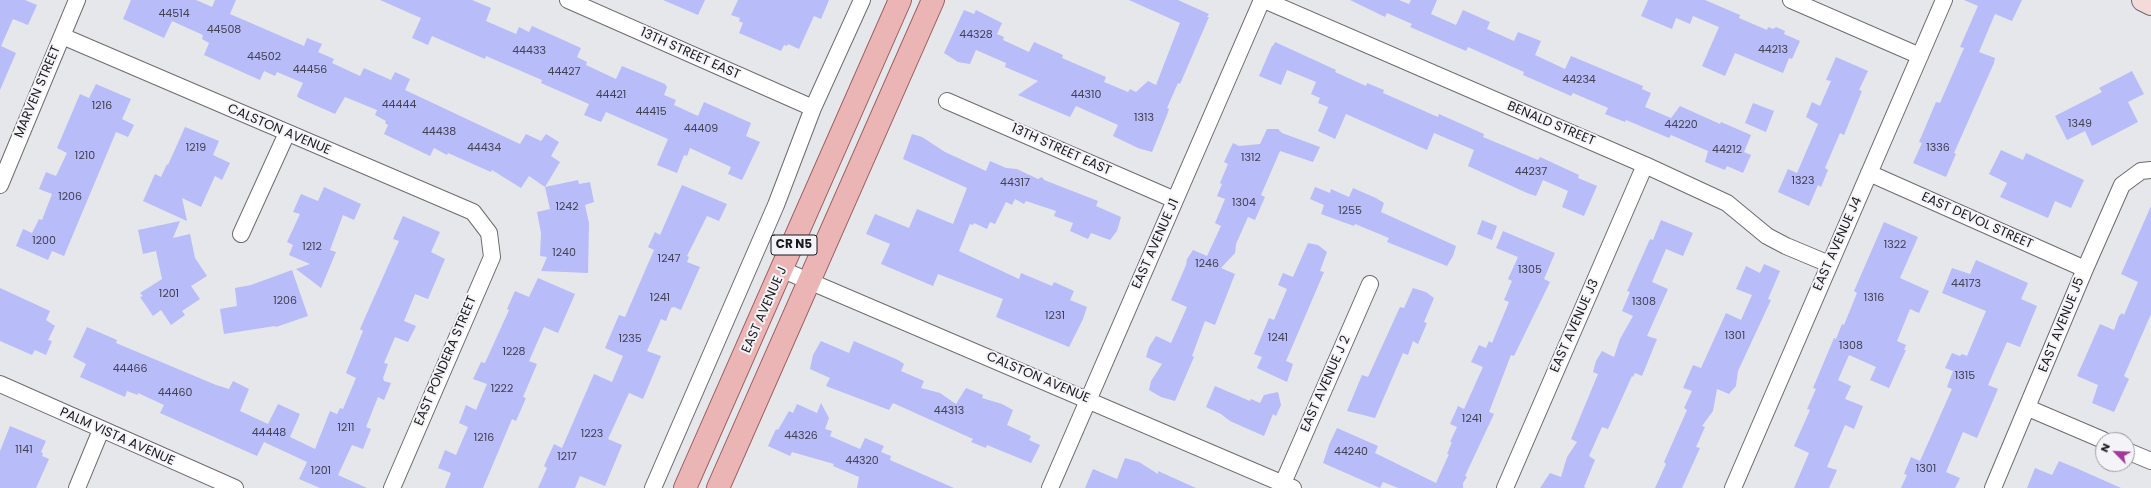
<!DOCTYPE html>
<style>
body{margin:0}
#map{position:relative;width:2151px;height:488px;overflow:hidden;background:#e6e7eb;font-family:Poppins,sans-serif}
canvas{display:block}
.north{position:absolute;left:2095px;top:432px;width:40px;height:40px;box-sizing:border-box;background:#f4f4f8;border:1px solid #9d9da0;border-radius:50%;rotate:294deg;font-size:11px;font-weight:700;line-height:16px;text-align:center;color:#1a1a1b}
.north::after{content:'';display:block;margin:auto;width:14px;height:18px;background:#a1389a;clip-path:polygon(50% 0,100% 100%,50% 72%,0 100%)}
</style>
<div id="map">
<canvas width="2151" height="488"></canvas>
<div class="north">N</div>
</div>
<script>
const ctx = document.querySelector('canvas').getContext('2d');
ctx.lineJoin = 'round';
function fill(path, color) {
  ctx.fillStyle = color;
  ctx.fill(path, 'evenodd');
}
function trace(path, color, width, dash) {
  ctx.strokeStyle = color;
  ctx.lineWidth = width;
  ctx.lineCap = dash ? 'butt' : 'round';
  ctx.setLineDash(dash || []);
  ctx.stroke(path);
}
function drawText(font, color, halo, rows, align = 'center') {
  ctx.font = font + ' Poppins,sans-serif';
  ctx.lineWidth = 4;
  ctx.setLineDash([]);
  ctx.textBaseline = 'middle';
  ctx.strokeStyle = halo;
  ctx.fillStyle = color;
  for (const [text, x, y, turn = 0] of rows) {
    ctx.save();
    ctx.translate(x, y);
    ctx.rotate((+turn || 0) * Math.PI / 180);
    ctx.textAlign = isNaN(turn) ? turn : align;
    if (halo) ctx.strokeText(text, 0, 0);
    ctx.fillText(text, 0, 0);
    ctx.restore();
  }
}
fill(new Path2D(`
 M0,0H25L37,5L28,25L13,19L1,46L16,53L0,90Z
 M131,0H196L212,7L215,0H236L230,14L304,46L307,38L322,44L318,52L334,59L332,63L360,76L364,68L391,80L395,72L410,79L405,90L520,144L526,134L541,141L546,134L559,142L551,156L560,162L545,187L529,176L521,188L492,170L491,172L448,153L447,155L434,148L430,156L384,134L388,125L385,123L386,121L375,115L377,110L345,97L335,114L299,98L297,96L303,83L277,72L275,76L264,71L260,80L204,55L209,43L202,39L203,35L172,21L164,38L123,19Z
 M380,0H472L491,8L486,21L516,34L519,27L529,32L532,26L581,48L577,57L587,62L586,65L616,79L622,66L665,84L667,87L664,95L676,100L674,105L698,116L704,102L751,123L746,136L760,142L742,180L728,174L731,167L690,148L687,156L684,155L677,173L657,165L668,139L606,112L601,122L584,115L589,104L541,83L542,80L486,56L485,59L432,36L428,45L412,38L421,18Z
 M663,0H705L698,15Z
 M738,0H829L821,19L814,16L799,49L788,44L787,46L784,45L781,51L739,33L743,23L739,21L740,18L731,15Z
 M1129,0H1178L1209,14L1207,17H1209L1180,84L1178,83L1167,108L1169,109L1167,115L1152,152L1138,148L1113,136L1118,125L1076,106L1070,117L1018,95L1038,81L1005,67L1006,63L976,50L970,64L958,62L944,53L964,10L974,14L976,10L1002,23L997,34L1004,37L1003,40L1029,52L1034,42L1063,55L1062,58L1106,77L1104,82L1128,92L1130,89L1136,92L1148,81L1156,85L1180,23Z
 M1350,0H1399L1409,4L1411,0H1437L1431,14L1456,25L1463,10L1490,22L1487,29L1514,41L1518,32L1541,41L1535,55L1565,69L1571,56L1643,86L1642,89L1651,93L1645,107L1671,118L1680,106L1720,124L1721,122L1751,135L1744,152L1751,155L1743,173L1727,166L1725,170L1705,162L1708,151L1671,135L1669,138L1626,120L1625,122L1605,114L1608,108L1606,107L1573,93L1571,96L1523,75L1524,72L1468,47L1466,51L1410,27L1412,24L1387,13L1385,17Z
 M1648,0H1705L1740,15L1739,18L1767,30L1768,27L1773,29L1776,27L1785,31L1784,34L1800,41L1792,59L1789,58L1783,73L1735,53L1725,76L1702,66L1719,27L1693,16L1690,24L1676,18L1672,29L1641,16Z
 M1964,0H2022L2012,21L1995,14L1979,52L1995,58L1994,63L1954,153L1956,154L1946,177L1913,163L1922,143L1919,142L1936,102L1940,103L1964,48L1960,47L1978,6Z
 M1275,42L1336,70L1335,72L1366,86L1367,83L1384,90L1383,93L1438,117L1439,114L1484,134L1483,137L1538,160L1540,157L1579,175L1578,178L1597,186L1584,216L1562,207L1568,191L1543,180L1536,196L1527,193L1468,166L1474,150L1434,133L1427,150L1346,114L1335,139L1318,131L1328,107L1318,103L1320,98L1311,94L1316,82L1287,70L1281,85L1259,76L1272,46H1273Z
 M1836,57L1868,71L1859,90L1862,91L1844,135L1840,133L1825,168L1828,170L1821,187L1818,185L1809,206L1778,192L1788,169L1797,173L1818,124L1806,117L1812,102L1820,106L1831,81L1826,80Z
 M2132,71L2144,94L2128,102L2138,122L2092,146L2085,131L2067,140L2055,116L2102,92L2099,88Z
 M96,84L131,99L122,119L134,125L128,137L116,132L64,256L52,251L48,260L16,246L23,229L32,233L39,219L42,220L52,194L39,189L46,172L56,176L67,153L57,148L80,94L89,98Z
 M1753,103L1774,111L1766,132L1745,123Z
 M185,127L219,141L213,155L230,163L222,180L215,176L201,207L182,198L187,221L143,201L155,174L161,177L167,164L168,165Z
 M1267,129H1278L1282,133L1320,147L1313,162L1280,151L1261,195L1265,197L1255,220L1248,217L1236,244L1235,253L1221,268L1235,274L1215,325L1205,321L1192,356L1194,357L1175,401L1161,397L1149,390L1151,381L1162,364L1146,357L1149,347L1156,336L1171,343L1187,307L1171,300L1186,265L1187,259L1193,250L1207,256L1221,226L1215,223L1225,199L1217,196L1222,184L1220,183L1228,164L1224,162L1233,143L1239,146L1260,144Z
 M912,134L922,137L945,152L986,171L990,161L1006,168L1017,169L1038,179L1042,177L1044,180L1098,201L1096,206L1121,217L1117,231L1110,240L1091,233L1088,239L1070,231L1073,223L1054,216L1056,211L1026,201L1024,204L1015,199L1012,205L1006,202L995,224L990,222L987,229L974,223L973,225L970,224L959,251L1019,279L1021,273L1052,286L1054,282L1074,291L1070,300L1087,307L1083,319L1069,347L996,317L1003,299L938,274L933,286L881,264L890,244L866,234L875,214L909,228L917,209L953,224L967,188L903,159Z
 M2001,150L2023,160L2026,153L2084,180L2071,208L2055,201L2048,218L2000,197L2007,183L1989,174Z
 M578,180L579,184L590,182L594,202L585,205L589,223L588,273L541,271L547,257L540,256L541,233L537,212L550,209L545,187Z
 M682,185L727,204L719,221L707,216L687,256L689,257L687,262L700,267L681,310L674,307L671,308L666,321L661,319L647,351L661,356L643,399L629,393L608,439L622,445L605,486L580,476L575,488H538L547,468L544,466L554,444L562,448L594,374L612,382L623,356L605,348L619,315L625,317L654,250L648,247L655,232L660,235Z
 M324,187L361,204L354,220L343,215L330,250L336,252L321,288L296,269L310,264L289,255L293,245L287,242L300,214L293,212L301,194L318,201Z
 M1315,187L1330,193L1331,189L1349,197L1353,188L1376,198L1384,203L1381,212L1456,246L1453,256L1447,266L1387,242L1389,238L1355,224L1354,226L1321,214L1324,205L1310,199Z
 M2151,206V314L2124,376L2129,379L2114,412L2092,403L2098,385L2077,376L2100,324L2114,330L2119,316L2122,313L2124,315L2138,282L2121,274Z
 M403,216L440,232L431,252L445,259L428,299L415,294L404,321L416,326L408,342L395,337L384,363L388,364L383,378L384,381L391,383L384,400L378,397L366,427L371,429L363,449L352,445L338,475L367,488H320L299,479L307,462L264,442L257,456L160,413L164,405L138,393V395L127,391L125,397L80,377L86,364L73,357L87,327L117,340L116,343L216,385L229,389L233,381L249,389L240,411L268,424L278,404L300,414L290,437L315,449L330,411L337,414L340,408L343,409L356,378L346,373L363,331L360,329L399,241L393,239Z
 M1482,220L1497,226L1492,240L1477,234Z
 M1661,220L1693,233L1683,256L1666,249L1652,282L1668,289L1647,336L1657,339L1642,376L1635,373L1633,377L1632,376L1608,429L1602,427L1589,456L1595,460L1584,487L1586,488H1540L1550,473L1561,477L1567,457L1577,442L1571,439L1598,374L1593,372L1596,361L1602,351L1614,357L1620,339L1633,316L1622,311L1630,292L1627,291L1650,239L1653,240Z
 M180,221L173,238L190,234L195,258L207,276L191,286L200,299L182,311L185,315L171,325L161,310L153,316L140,297L143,296L140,293L162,279L156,251L143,254L138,230Z
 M1884,222L1918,237L1900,278L1929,291L1919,313L1910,309L1897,341L1906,345L1904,350H1906L1889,388L1870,380L1876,367L1849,355L1838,380L1851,386L1845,399L1863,406L1854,429L1845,425L1827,467L1837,470L1829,488H1794L1809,453L1794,446L1810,410L1807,409L1816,389L1813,388L1834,338L1836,339L1842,324L1844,325L1857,293L1854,291Z
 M1503,231L1555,253L1544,279L1550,282L1514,356L1511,355L1489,412L1494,414L1465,476L1467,477L1463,483V488H1398L1383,482L1380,488L1323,463L1329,445L1337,428L1378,446L1375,453L1436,483L1449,454H1447L1452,442H1450L1457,427L1450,424L1458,406L1464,409L1483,367L1471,362L1479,345L1486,348L1489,341L1492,343L1509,302L1504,300L1512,281L1508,279L1518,257L1496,248Z
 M1308,243L1318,245L1327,252L1320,271L1324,272L1286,361L1293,364L1287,382L1257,368L1262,357L1254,354L1269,318L1274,320L1287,289L1278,285L1283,273L1293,277Z
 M1976,260L2028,283L2021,299L2037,306L2020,347L2007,342L1988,385L1998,389L1977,438L1963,432L1946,472L1960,478L1955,488H1901L1907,475L1904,474L1911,457L1920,461L1952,389L1947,387L1953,371L1945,368L1952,353L1960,356L1962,354L1967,356L1986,311L1942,293L1952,268L1970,274Z
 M1764,264L1780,271L1768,299L1771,300L1738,371L1736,386L1729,394L1717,389L1713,411L1702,426L1705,427L1696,447L1700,448L1682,488H1655L1666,464L1664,462L1687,410L1684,408L1692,391L1683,388L1693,365L1701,368L1726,313L1741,320L1752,295L1736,289L1746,266L1760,273Z
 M292,270L308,316L276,327L275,326L224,334L220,309L237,306L235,288L251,285Z
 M538,278L575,294L558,333L544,327L529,361L537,364L523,397L526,398L516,421L512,419L483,488H445L451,473L438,468L445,450L456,455L468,427L459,423L466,405L476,410L487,384L473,379L481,362L485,363L509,310L507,309L515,291L529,297Z
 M0,288L50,311L46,320L55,326L48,340L52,341L46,355L35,350L32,355L0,341Z
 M1413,288L1426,292L1434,298L1424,322L1427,323L1418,344L1413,341L1408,355L1403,353L1375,418L1347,411L1362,375L1368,377L1400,307L1404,308Z
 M821,341L849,353L854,341L898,360L904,364L901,371L924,381L921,388L940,393L956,404L966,388L983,395L982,398L1002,404L1013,410L1007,425L1031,436L1029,440L1040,445L1031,463L987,445L986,448L971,442L973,439L893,403L889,410L826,386L830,378L810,369L813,355Z
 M1215,386L1250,401L1251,399L1260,403L1264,395L1278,392L1281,405L1276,416L1273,414L1264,436L1230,421L1221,414L1206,407Z
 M821,403L829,418L825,429L832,431L830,436L860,449L865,438L884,446L881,452L891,456L890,460L954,488H857L859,477L833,466L834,464L792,452L790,456L768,446L776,429L778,430L789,411L793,413L797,404L817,413Z
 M10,426L46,441L41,452L43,453L42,456L49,459L36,488H0V451Z
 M1125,458L1139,462L1158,474V471L1196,488H1085L1093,469L1117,479Z
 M2059,461L2076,468L2121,488H2027L2035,468L2052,475Z`), '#b8bcf8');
const street = new Path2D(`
 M568,0L813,108
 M1264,0L1645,165L1727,203L1767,236L1786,246L1829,264
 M1791,0L1920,56
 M62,36L473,212L489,233L492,257L392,488
 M947,101L1175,200
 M1869,173L2085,269
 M0,185L77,0
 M241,234L287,133
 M783,270L1293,488
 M0,384L235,488
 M2028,408L2103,440
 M2127,451L2151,461
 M1283,483L1370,284
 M77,488L101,430
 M653,488L776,205L813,108L862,0
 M1050,488L1262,0
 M1505,488L1645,165
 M1733,488L1944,0
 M1993,488L2085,269L2122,185L2141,171L2151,170`);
const secondary = new Path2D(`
 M2143,0L2151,4`);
const primary = new Path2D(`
 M685,488L900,0
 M718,488L933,0`);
trace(street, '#6c6c70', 18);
trace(secondary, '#6c6c70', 24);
trace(primary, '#9a5e5f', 24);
trace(street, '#fff', 16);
trace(secondary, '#f5dada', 22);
trace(primary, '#ecb5b5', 22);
drawText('11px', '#424252', null, [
 ["44514",174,14],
 ["44508",224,30],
 ["44328",976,35],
 ["44213",1773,50],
 ["44433",529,51],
 ["44502",264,57],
 ["44456",310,70],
 ["44427",564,72],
 ["44234",1579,80],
 ["44421",611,95],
 ["44310",1086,95],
 ["44444",399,105],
 ["1216",102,106],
 ["44415",651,112],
 ["1313",1144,118],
 ["1349",2080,124],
 ["44220",1681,125],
 ["44409",701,129],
 ["44438",439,132],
 ["1219",196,148],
 ["44434",484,148],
 ["1336",1938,148],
 ["44212",1727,150],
 ["1210",85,156],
 ["1312",1251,158],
 ["44237",1531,172],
 ["1323",1803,181],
 ["44317",1015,183],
 ["1206",70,197],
 ["1304",1244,203],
 ["1242",567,207],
 ["1255",1350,211],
 ["1200",44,241],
 ["1322",1895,245],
 ["1212",312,247],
 ["1240",564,253],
 ["1247",669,259],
 ["1246",1207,264],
 ["1305",1530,270],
 ["44173",1966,284],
 ["1201",169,294],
 ["1241",660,298],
 ["1316",1874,298],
 ["1206",285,301],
 ["1308",1644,302],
 ["1231",1055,316],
 ["1301",1735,336],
 ["1241",1278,338],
 ["1235",630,339],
 ["1308",1851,346],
 ["1228",514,352],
 ["44466",130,369],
 ["1315",1965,376],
 ["1222",502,389],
 ["44460",175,393],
 ["44313",949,411],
 ["1241",1472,419],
 ["1211",346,428],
 ["44448",269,433],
 ["1223",592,434],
 ["44326",801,436],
 ["1216",484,438],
 ["1141",24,450],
 ["44240",1351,452],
 ["1217",567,457],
 ["44320",862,461],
 ["1301",1926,469],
 ["1201",321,471]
]);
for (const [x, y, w] of [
 [794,245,46]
]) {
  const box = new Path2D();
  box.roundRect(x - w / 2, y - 10, w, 20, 3);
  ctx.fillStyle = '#f4f4f8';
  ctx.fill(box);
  trace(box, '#1a1a1b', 1);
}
drawText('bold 12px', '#1a1a1b', null, [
 ["CR N5",794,245]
]);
drawText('13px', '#1a1a1b', '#f4f4f8', [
 ["13TH STREET EAST",690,54,24],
 ["MARVEN STREET",38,92,-67],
 ["BENALD STREET",1551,124,23],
 ["CALSTON AVENUE",279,130,23],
 ["13TH STREET EAST",1061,150,24],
 ["EAST DEVOL STREET",1977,221,24],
 ["EAST AVENUE J1",1156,244,-66],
 ["EAST AVENUE J4",1838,244,-66],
 ["EAST AVENUE J",765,310,-66],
 ["EAST AVENUE J5",2062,325,-68],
 ["EAST AVENUE J3",1575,326,-66],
 ["EAST PONDERA STREET",446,361,-67],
 ["CALSTON AVENUE",1038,378,23],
 ["EAST AVENUE J 2",1326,384,-66],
 ["PALM VISTA AVENUE",117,437,24]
]);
</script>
